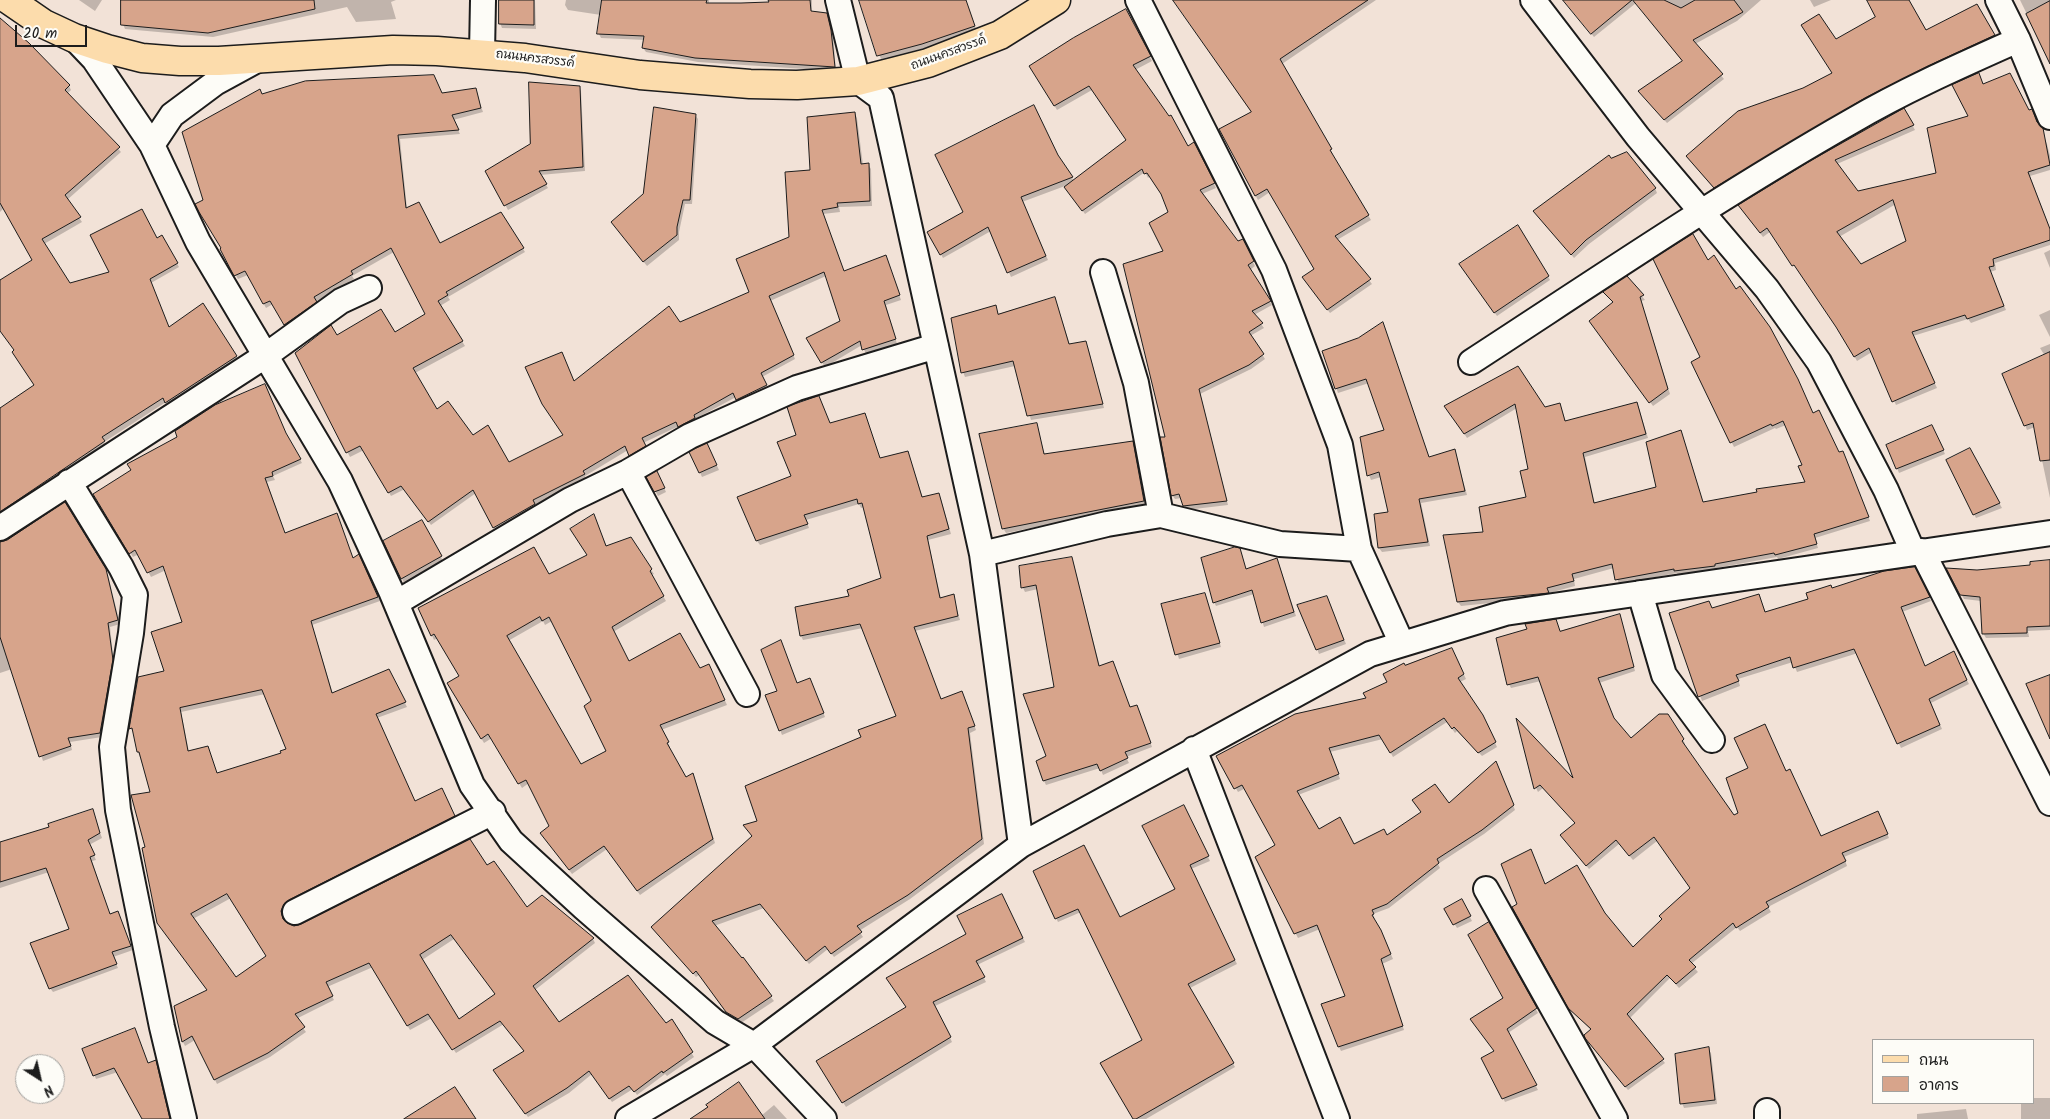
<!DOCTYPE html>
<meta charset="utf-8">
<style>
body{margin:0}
#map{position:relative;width:2050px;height:1119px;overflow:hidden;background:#f2e2d7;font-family:Kalam,"Playpen Sans Thai",sans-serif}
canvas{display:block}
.legend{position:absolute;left:1872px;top:1039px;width:162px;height:65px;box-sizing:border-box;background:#fdfcf7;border:1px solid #a3a29f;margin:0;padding:6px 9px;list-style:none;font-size:15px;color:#1c1c1c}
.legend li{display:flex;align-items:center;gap:10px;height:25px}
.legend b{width:25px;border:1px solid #a3a29f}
.north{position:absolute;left:15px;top:1054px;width:50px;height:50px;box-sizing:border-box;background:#fdfcf7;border:1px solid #a3a29f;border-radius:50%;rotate:145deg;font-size:14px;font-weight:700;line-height:20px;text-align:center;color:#1c1c1c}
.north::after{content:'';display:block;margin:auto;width:18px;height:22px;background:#1c1c1c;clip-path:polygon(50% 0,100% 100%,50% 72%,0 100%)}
.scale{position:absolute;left:15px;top:25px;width:72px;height:22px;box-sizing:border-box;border:2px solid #1c1c1c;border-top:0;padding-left:6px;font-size:15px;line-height:18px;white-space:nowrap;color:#1c1c1c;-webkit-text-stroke:4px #fdfcf7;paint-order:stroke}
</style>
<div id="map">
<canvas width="2050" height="1119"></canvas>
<ul class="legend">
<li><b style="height:6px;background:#fcdcac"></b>ถนน</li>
<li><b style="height:14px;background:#d7a48b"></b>อาคาร</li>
</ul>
<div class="north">N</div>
<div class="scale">20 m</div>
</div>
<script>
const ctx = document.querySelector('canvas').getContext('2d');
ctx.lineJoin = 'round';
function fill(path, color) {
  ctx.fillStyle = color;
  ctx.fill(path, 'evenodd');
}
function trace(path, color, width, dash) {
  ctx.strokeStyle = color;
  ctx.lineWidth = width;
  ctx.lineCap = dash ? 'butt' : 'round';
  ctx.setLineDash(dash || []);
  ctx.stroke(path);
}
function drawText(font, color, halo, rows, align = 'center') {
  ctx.font = font + ' Kalam,"Playpen Sans Thai",sans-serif';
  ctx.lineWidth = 4.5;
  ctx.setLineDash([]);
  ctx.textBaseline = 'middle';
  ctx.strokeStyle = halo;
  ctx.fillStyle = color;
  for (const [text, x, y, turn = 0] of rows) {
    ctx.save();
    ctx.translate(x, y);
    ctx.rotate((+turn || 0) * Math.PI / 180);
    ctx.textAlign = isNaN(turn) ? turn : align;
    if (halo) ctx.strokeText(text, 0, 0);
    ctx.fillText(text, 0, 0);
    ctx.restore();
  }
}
fill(new Path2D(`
 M79,0H102L95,11Z
 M122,0H396L391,2L396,19L356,22L347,7L213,37L125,29L123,24Z
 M501,0H535L536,29L502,28L500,23Z
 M566,0H709V4H770V0H812V13L826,14L829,19L833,35L836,71L698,62L646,52L643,48L645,40L601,38L599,34L601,15L568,10L565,5Z
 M860,0H965L977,31L925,48L881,59Z
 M1174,0H1376L1282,64L1333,154L1331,155L1371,220L1337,240L1372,284L1330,313L1306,282L1316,270L1270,192L1258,200L1220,130L1253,112Z
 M1572,0H1761L1737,21L1695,44L1724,79L1667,123L1642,95L1683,62L1636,3L1594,37L1570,8Z
 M1810,0H1831L1814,7Z
 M1900,0H1908L1926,31L1977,6L1996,40L1717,192L1690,161L1803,89L1834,74L1836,41L1877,18Z
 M2020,0H2050V61Z
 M1125,10L1152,61L1135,70L1188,148L1194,144L1216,188L1202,194L1238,243L1242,240L1255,266L1250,270L1272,305L1254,315L1264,328L1250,336L1265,359L1251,369L1200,394L1228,505L1186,510L1182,498L1175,499L1172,495L1167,438L1165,252L1170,213L1162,195L1150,176L1148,178L1145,172L1085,214L1065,186L1022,202L1048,260L1011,277L991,231L943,258L929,233L1059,158L1074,181L1127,140L1092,90L1057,110L1031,66Z
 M0,20L28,44L69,86L71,90L67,94L121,152L67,200L82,222L44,244L70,284L110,272L162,237L179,267L151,283L169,329L236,356L239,360L169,406L166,402L104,442L106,445L0,518V409L36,386L16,351L0,330V281L34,260L4,208L0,212Z
 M1979,74L1983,85L2034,115L2047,144L2050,156V170L2030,176L2050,229V245L1995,263L1996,270L1990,272L2006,310L1971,323L1968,319L1913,336L1937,388L1896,405L1872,352L1857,361L1840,331L1771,231L1763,237L1742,210L1904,110L1915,130L1837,164L1857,193L1938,174L1970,117ZM1896,204L1908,242L1861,266L1839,237Z
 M579,87L581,91L585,171L540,175L548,188L508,210L487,171L532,145Z
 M475,89L483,112L453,120L460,134L400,139L407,209L440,245L501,213L525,252L448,297L450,300L440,306L465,346L415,373L436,411L509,464L564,436L574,382L680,324L750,293L790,238L812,171L855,114L857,118L863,165L868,164L871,169L872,206L839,207L840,212L823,214L844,273L887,261L901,300L886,305L897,344L866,354L862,345L825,367L807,339L841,322L826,276L770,301L795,359L762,377L768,390L740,404L736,397L695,419L697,423L682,431L679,426L643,443L647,451L632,459L628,450L585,476L586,479L535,505L536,509L496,531L476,493L431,525L405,489L391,496L364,450L350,457L297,353L337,337L394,334L427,314L394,252L352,276L354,279L315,302L318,306L287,329L273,304L266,308L248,275L238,279L222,249L204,201L262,95L442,94Z
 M695,115L698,119L692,204H685L679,232V240L647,266L612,223L645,195Z
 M1655,188L1657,193L1589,244L1574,258L1538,216Z
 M1518,226L1550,280L1497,316L1463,269Z
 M2050,250V268L2044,253Z
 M1707,261L1839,454L1845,457L1870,521L1815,538L1818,548L1778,559L1777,557L1716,568L1717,571L1678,575L1677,573L1619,584L1614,568L1574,579L1575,586L1549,593L1550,597L1461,606L1458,602L1485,534L1527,498L1529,470L1517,408L1467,438L1449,410L1517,367L1544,408L1560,404L1566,422L1637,403L1639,408L1648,438L1585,457L1595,505L1703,503L1807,483L1803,465L1786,425L1776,429L1775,428L1734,447L1692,363L1701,357Z
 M1627,278L1645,300L1641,301L1670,394L1653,406L1593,325L1614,303L1607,296Z
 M1055,298L1070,345L1085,343L1088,347L1104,408L1031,420L1015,366L965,377L963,372L995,306L999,315Z
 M2050,310V337L2039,315Z
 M1383,323L1429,458L1455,451L1467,495L1421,503L1430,546L1382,552L1379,548L1375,515L1390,513L1381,477L1371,480L1369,475L1386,431L1369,383L1338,393L1324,352L1358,339Z
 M2050,344V498L2035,427L2027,430L2025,425L2045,356L2040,348Z
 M1036,424L1045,455L1132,443L1135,447L1146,505L1006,533L1003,528Z
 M830,425L880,459L908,453L923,498L938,495L941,499L951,534L928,540L941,599L953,596L960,620L915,631L941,700L964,697L976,730L970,733L984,844L910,899L859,931L863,937L834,957L828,949L809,964L764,908L714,926L774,1001L741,1023L730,1017L699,975L696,977L652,927L753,837L758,822L863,738L898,716L863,628L803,640L801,636L796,608L850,597L883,579L865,507L861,508L859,504L806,520L809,528L760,545L757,541L793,477Z
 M1934,431L1945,454L1899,473L1888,446Z
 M288,438L302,463L273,476L275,480L267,482L285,534L361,560L380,601L312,625L333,694L388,670L407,707L377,718L415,803L444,794L457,820L286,909L283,916L284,922L294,927L487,866L526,909L542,897L593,939L595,943L535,990L559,1023L665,1025L671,1021L694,1057L667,1076L665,1074L637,1095L633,1089L612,1102L592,1074L569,1093L528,1117L497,1075L526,1052L504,1024L456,1053L432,1018L410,1030L373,967L327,987L334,1000L296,1019L306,1032L270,1057L217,1084L195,1040L185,1046L183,1042L176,1006L208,991L162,928L146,848L152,793L138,752L134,732L130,728L166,672L183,623L166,570L151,577L139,554L133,557L94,495ZM265,694L288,750L282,754L217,774L208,747L189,752L181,712ZM231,898L267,957L235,979L193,919ZM454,939L497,995L459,1021L422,960Z
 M709,449L719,470L702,477L691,453Z
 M1970,449L2002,508L1976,518L1974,514Z
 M659,477L666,492L658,496L648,478Z
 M65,504L108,575L120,624L110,627L114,665L102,737L70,742L72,750L43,761L12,669L0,673V542L8,541Z
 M595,520L607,547L630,538L654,574L651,575L666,601L613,632L629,663L711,670L727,705L661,730L670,747L668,748L686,779L693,775L695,779L715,843L640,895L607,849L572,874L544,837L550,827L529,783L522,788L492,738L484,743L452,688L460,676L438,638L434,640L420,609L549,576L589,556ZM543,621L545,625L552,621L593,702L608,752L581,766L508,641Z
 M422,522L443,561L404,583L385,542Z
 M1072,558L1100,667H1115L1130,708L1137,707L1139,711L1152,747L1126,757L1129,763L1103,775L1100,768L1046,785L1044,781L1055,687L1038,589L1025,592L1023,588Z
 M2050,560V630L2028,631L2029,637L1986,638L1983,633L1981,601L1964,599L1948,570L1977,571L2031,566Z
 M1279,564L1296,616L1264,627L1254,594L1216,606L1214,602L1246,570Z
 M1914,568L1931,601L1902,612L1925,667L1955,657L1969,684L1931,703L1942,729L1901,748L1858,653L1797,672L1793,662L1738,679L1740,686L1702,701L1670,613L1712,609L1759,595L1766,613L1809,600L1833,590Z
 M1204,594L1221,647L1179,659L1163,605Z
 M1327,597L1346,644L1319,654L1317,649Z
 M1620,616L1635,671L1599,683L1614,720L1631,739H1683L1685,744L1684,745L1734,816L1740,813L1786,772L1821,837L1880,817L1889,838L1844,857L1847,866L1768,907L1771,912L1740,931L1737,927L1691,964L1698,972L1679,988L1670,978L1629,1019L1665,1063L1628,1090L1589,1042L1591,1030L1572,1012L1514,907L1546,885L1604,913L1633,949L1663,920L1691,888L1657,841L1633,860L1619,844L1589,869L1564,839L1576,824L1543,788L1538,792L1536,788L1518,722L1576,783L1541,681L1511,688L1509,684L1556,621L1560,632Z
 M1454,654L1466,679L1460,682L1485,721L1497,747L1482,756L1457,731L1455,733L1447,722L1393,757L1383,739L1330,752L1340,779L1298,795L1318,830L1354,846L1387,837L1448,804L1498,766L1515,810L1484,834L1438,864L1440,868L1389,908L1373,914L1375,919L1373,920L1383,936L1393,959L1382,964L1404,1030L1341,1051L1339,1047L1347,997L1320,929L1298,938L1257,857L1277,846L1246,788L1238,792L1218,757L1368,699L1404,666Z
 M812,684L825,717L782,735L780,730L797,685Z
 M1185,811L1210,861L1191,869L1237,964L1190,988L1235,1067L1146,1119H1135L1144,1040L1081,912L1058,922L1034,871L1120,919L1177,889Z
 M94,815L102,838L89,845L96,860L92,861L110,915L120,917L133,950L113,957L118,968L53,992L50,988L71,930L49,872L0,888V847Z
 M1001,896L1025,942L977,965L986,982L935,1006L952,1042L846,1107L817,1062L908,1008Z
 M1461,900L1472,921L1457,928L1446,910Z
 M1488,924L1538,1013L1508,1033L1538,1090L1505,1102L1503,1098L1495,1051L1471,1020L1505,998Z
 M84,1049L148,1064L155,1062L170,1119H144L118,1072L96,1079Z
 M1708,1049L1711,1053L1717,1104L1684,1108L1682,1103Z
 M739,1084L761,1116L774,1105L787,1119H691Z
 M2034,1098H2050V1119H2021V1103H2034Z
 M1966,1109L1968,1119H1917V1114Z`), '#0003');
const building = new Path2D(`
 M121,0H314L315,9L208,33L121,25Z
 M499,0H534V25L499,24Z
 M602,0H707L706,3H741L769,2L768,0H810L811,11L827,13L831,30L835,67L695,58L642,48L644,36L597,34Z
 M859,0H966L975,26L922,44L877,56Z
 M1173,0H1368L1280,59L1332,149L1330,150L1369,215L1335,236L1371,279L1327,310L1302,277L1314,269L1267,189L1255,196L1219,129L1251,112Z
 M1563,0H1632L1591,34Z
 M1633,0H1664L1681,8L1695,0H1734L1743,12L1693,40L1723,74L1664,120L1638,91L1682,61Z
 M1867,0H1909L1926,30L1977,4L1995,35L1928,66L1865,98L1714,188L1686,156L1738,111L1803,88L1832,73L1801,25L1819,14L1836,39L1875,17Z
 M2050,1V64L2026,14Z
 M1126,9L1151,56L1133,65L1169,116L1171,115L1188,146L1194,142L1215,183L1200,190L1238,241L1243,239L1254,261L1248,265L1271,301L1252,311L1263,323L1249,332L1264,354L1249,365L1199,389L1227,501L1183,506L1179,494L1171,496L1160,437H1165L1123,264L1163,251L1149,223L1168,212L1161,194L1147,173L1144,174L1142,169L1082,211L1064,187L1126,140L1089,86L1054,106L1029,66L1073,38Z
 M0,18L29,43L70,85L65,90L120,147L65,195L81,217L42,239L70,283L109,272L90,235L142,209L157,238L162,235L178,263L150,279L169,327L203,303L237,356L165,403L163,398L102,437L105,441L0,512V408L34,385L12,352L14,350L0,331V280L32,260L0,203Z
 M1979,73L1983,84L2010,73L2029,110L2032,109L2037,122L2043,128L2050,165L2028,172L2050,229V240L1993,259L1994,266L1989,267L2004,306L1967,319L1965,315L1912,332L1935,383L1892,402L1869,348L1854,357L1836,327L1794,265L1792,266L1767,228L1760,233L1738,205L1810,161L1904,108L1914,125L1835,160L1858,191L1936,173L1927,128L1968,116L1952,85ZM1893,200L1906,241L1861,264L1837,232Z
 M434,75L442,93L476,88L481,108L452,115L459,130L398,135L406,208L419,202L440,243L501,212L524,248L446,292L448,295L438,301L463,341L413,368L437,409L448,401L473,435L488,425L509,462L563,435L542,404L525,367L562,352L574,381L669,306L680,322L749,292L736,259L789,237L785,172L810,170L807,117L855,112L861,164L869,163L870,201L837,203L838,207L822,210L844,271L886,255L900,295L884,301L896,339L862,350L860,341L821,363L806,338L840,321L824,272L769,296L794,355L761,373L767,385L736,400L733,393L694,415L695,418L678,427L676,422L642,438L646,446L629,456L625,446L583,471L585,474L533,500L535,504L493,528L473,490L428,522L401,486L388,493L360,446L346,453L295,353L331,325L337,335L381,309L395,332L425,314L391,248L351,271L353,274L314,297L317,302L284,325L270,301L263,304L245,271L234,276L220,249L221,248L199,212L195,204L203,200L182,132L260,89L262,94L305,81Z
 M529,82L580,86L583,167L539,171L547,184L504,206L485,171L530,144Z
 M1034,105L1058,155L1073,177L1021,197L1046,256L1007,273L988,227L940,255L927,232L963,212L935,155Z
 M654,107L696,114L690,200H683L677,227V235L643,262L611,222L643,194Z
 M1627,152L1656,188L1586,240L1571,255L1533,211L1609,155L1611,158Z
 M1518,225L1549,276L1494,313L1459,264Z
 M1693,234L1708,260L1714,255L1736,289L1740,286L1770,327L1798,379L1813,413L1819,410L1839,452L1843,451L1869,517L1814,534L1817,544L1775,555L1774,553L1715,564V566L1674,571V569L1615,580L1612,564L1572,574L1574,581L1547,588L1549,593L1457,602L1443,535L1483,532L1479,507L1526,497L1520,471L1528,469L1515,404L1464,434L1444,406L1518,366L1545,407L1560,403L1565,421L1637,402L1646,434L1583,453L1594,503L1656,487L1646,442L1681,430L1703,502L1757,492L1756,489L1805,482L1798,466L1802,465L1783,421L1772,426L1771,424L1730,443L1691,362L1700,357L1653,259Z
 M1627,276L1644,295L1640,297L1668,389L1649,403L1589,321L1613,302L1603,292Z
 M1055,297L1069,344L1086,341L1103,404L1027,416L1013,361L961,373L951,318L996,305L998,314Z
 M1383,322L1429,457L1455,449L1465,491L1419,499L1428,542L1378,548L1374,514L1388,512L1379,472L1367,476L1360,437L1384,430L1366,379L1335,389L1322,351L1358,338Z
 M2050,352V460L2040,461L2033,423L2024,426L2002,374Z
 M265,384L286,433L301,459L272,472L273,476L265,478L285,533L337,513L353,558L359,554L378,597L311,621L332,693L389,669L406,702L376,714L415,801L442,788L455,816L289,900L284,904L281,911L283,919L287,923L294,926L301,924L470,839L487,865L494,861L527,907L542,895L594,938L533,986L559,1022L628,975L666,1023L672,1019L693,1052L663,1073L662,1071L634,1092L629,1086L609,1099L589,1071L567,1088L525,1114L493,1070L524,1051L500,1021L452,1050L428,1014L407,1026L369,963L326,982L333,996L295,1014L305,1027L268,1053L214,1080L192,1036L182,1042L174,1006L207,990L157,923L142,848L145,847L131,795L150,792L139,752H137L132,728L129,729L138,677L164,671L151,632L182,622L163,566L147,573L135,550L129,554L93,494L131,470L127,464L177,437L175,431L215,405ZM262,690L286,749L280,751L281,753L217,773L208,746L188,751L180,708ZM227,894L266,956L236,977L191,914ZM451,935L495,994L459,1019L420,955Z
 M819,396L830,423L865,413L880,458L908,451L922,497L939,493L949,529L927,536L940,598L954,594L958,616L914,627L941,699L962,691L975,726L968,728L982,839L908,895L857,926L862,932L831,954L825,946L806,961L760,904L712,921L742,958L743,957L772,996L738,1019L726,1012L696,971L693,974L651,927L752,836L743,825L757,821L745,786L861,737L858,730L896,716L860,624L800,636L795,607L849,596L847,590L881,578L862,503L858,504L857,499L804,515L808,524L756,541L737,497L791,476L777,442L796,435L787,407Z
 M1037,423L1044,454L1133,441L1144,501L1002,529L979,434Z
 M1932,425L1944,450L1896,469L1886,445Z
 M707,443L717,465L699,473L689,452Z
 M1970,448L2000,503L1973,515L1946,460Z
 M657,471L665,488L654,492L646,477Z
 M65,502L106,569L118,620L108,623L113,660L100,733L68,738L71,746L39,757L0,637V542L7,540Z
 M594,514L606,546L631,537L652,569L650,571L664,596L612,627L629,661L680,633L700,668L709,664L725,700L660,725L669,742L667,743L686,777L693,773L713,839L637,891L604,846L569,870L540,833L549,826L526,780L518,784L488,734L481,739L447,683L459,676L434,634L431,636L418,608L534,547L549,574L587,555L570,529ZM540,617L542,621L549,617L591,700V701L584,706L606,751L581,764L507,636Z
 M422,520L442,556L401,579L383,541Z
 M1235,547L1240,548L1246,569L1277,558L1294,612L1261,623L1252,590L1213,603L1201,558Z
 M1072,557L1099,666L1113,661L1130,707L1137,705L1151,743L1125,752L1128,758L1100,771L1097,764L1043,781L1036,761L1046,756L1023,694L1054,687L1036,585L1021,588L1019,566Z
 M2050,560V626L2027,627V633L1982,634L1980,597L1960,595L1946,568L1977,570L2030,565V562Z
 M1915,567L1930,597L1901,607L1925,666L1954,651L1967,680L1929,699L1940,725L1897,744L1854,649L1793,668L1790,657L1736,675L1739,681L1698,697L1669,613L1709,601L1712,608L1759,594L1765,612L1808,599L1806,593L1831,585L1832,588L1884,571Z
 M1205,593L1220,643L1175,655L1161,604Z
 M1327,596L1344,640L1316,650L1297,605Z
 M1620,614L1634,667L1598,678L1614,718L1631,738L1659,714H1668L1684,739L1682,741L1734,815L1738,813L1726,778L1748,768L1734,738L1765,724L1786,771L1790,769L1821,836L1878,811L1888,834L1842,853L1846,861L1766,902L1769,907L1736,928L1733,923L1689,960L1696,967L1676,984L1667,975L1627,1014L1664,1059L1625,1087L1585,1038L1584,1035L1591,1029L1568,1008L1512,907L1517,904L1501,864L1531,849L1545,884L1577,865L1605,913L1633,947L1662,919L1659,916L1690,888L1654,837L1629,856L1616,840L1586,866L1560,835L1575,823L1540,785L1534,789L1516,718L1573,778L1538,677L1507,685L1496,638L1527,629L1525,624L1556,619L1560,631Z
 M781,640L797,683L810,678L824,713L779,731L765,695L777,691L761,650Z
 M1452,648L1464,674L1458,678L1483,715L1496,742L1478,753L1454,727L1452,729L1444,718L1390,753L1379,735L1329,748L1339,774L1297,791L1319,829L1340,817L1354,844L1384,829L1387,835L1421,812L1412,800L1435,784L1449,803L1496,761L1514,805L1482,830L1437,859L1439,863L1387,904L1372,910L1374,914L1372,915L1381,930L1391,954L1381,959L1403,1026L1338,1047L1321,1004L1345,996L1317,925L1294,934L1255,857L1275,845L1242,785L1234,789L1216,756L1295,714L1366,698L1363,693L1387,682L1383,674L1404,663L1405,665Z
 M2050,675V739L2026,684Z
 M1184,805L1209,856L1190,865L1235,960L1188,984L1234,1063L1136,1119H1133L1100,1063L1142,1040L1078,909L1055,919L1033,871L1084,845L1120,917L1175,889L1142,826Z
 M93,809L100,833L88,840L95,855L90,857L110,914L118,911L131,946L112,952L117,964L49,989L30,943L69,929L46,868L0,882V842L49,827L48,824Z
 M1002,894L1023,938L976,961L985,977L933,1002L951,1037L842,1103L816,1061L906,1007L886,978L966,934L957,916Z
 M1462,899L1471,916L1453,925L1444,909Z
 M1489,922L1537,1008L1507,1029L1537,1085L1502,1099L1481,1058L1494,1051L1470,1019L1503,998L1468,935Z
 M135,1028L148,1063L156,1060L170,1119H142L114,1068L93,1076L82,1049Z
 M1709,1047L1715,1100L1680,1104L1675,1054Z
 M739,1082L765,1119H690L708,1107L706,1105Z
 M455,1087L476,1119H404Z`);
fill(building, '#d7a48b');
trace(building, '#1c1c1c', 1);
const street = new Path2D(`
 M838,0L858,81L881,98L982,554L1021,845
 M1138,0L1274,270L1340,445L1359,549
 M1533,0L1638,137L1767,289L1819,362L1886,490L1913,552
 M1998,0L2018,40L2050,117
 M74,38L94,59L152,145L198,242L340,481L391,591L472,785L511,841L583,907L715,1022L754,1045L824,1119
 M482,53L483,0
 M152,145L172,115L215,83L259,59
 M1103,272L1136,383L1161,515
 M1471,362C1597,280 1722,195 1852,121C1905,90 1962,65 2018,40
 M628,472L747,694
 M69,482L121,567L135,595L131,633L112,747L118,810L162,1027L184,1119
 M0,528L265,356L341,301L369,288
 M1922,551L2050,803
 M982,554L1107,524L1161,515L1280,544L1359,549L1402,644
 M1640,593L1664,675L1712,740
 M396,603L570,500L628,472L690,436L797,388L936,346
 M1194,749L1337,1119
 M1486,889L1615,1119
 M295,912L493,812
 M1767,1111V1119
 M628,1119L754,1045L1021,845L1370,654L1505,613L2050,533`);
const primary = new Path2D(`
 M9,0L44,24L74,38L107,49L142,58L180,61H219L393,50L437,51L525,58L640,75L750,84L797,85L858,81L928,63L1000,35L1056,0`);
trace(street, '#1c1c1c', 28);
trace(primary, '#1c1c1c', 31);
trace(street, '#fdfcf7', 24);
trace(primary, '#fcdcac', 28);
drawText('12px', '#1c1c1c', '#fdfcf7', [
 ["ถนนนครสวรรค์",949,54,-20],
 ["ถนนนครสวรรค์",535,60,7]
]);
</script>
